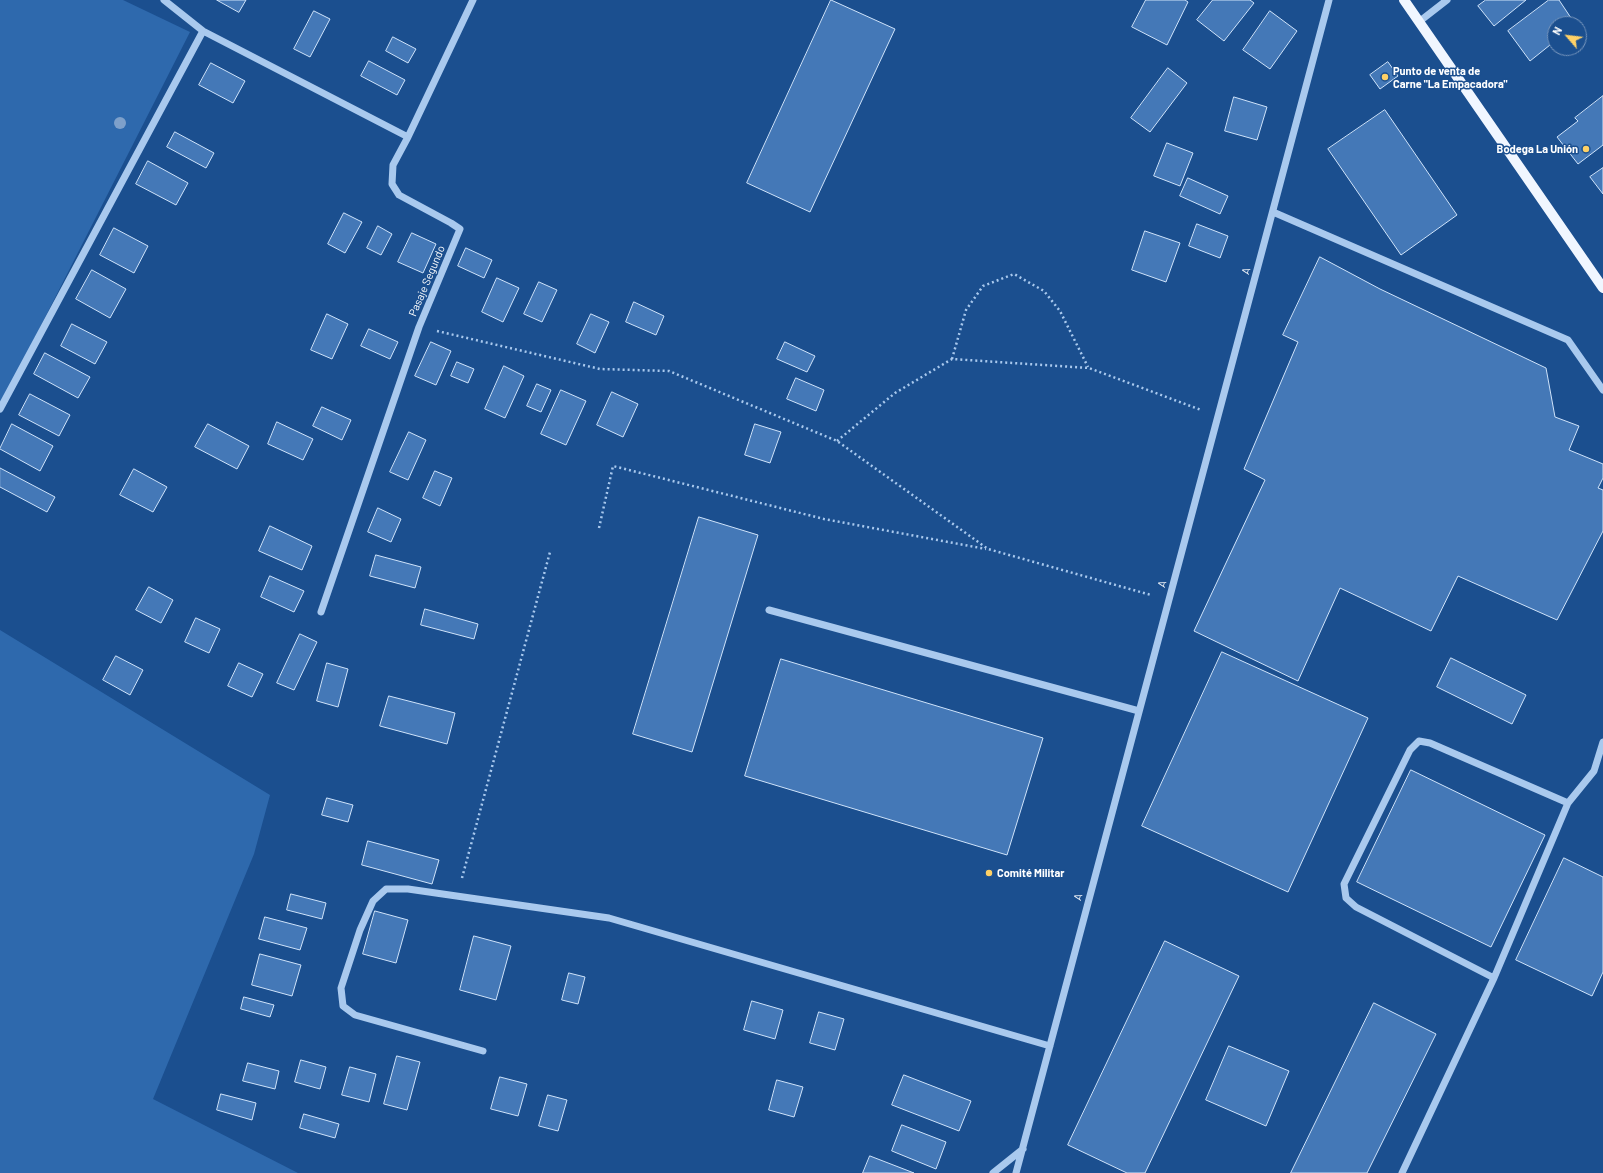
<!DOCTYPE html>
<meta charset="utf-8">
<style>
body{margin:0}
#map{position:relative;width:1603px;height:1173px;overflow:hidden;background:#1b4f8f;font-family:Barlow,sans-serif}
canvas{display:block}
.north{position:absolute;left:1547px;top:16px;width:40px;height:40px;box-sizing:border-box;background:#1b4f8f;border:1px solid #7695bc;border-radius:50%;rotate:298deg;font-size:11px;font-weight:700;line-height:16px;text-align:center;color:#fff}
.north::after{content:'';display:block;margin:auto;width:14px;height:18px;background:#ffd166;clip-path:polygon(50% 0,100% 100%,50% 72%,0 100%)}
</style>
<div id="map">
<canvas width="1603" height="1173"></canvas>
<div class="north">N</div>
</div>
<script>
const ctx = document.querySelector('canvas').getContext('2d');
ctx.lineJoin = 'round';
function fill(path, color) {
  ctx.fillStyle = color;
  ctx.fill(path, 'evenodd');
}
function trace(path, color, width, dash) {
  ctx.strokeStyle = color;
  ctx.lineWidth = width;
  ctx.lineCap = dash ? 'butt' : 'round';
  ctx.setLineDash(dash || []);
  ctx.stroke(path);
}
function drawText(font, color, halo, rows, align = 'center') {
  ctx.font = font + ' Barlow,sans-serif';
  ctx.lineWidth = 3;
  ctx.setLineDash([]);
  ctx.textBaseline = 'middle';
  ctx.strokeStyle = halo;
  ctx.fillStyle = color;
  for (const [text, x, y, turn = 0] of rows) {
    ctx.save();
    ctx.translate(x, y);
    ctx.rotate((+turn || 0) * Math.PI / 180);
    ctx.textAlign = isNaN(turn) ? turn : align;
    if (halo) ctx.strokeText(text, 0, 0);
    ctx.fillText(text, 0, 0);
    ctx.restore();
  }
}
fill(new Path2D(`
 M0,0H123L190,32L0,406Z
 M0,630L270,795L254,854L153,1099L298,1173H0Z`), '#2e69ad');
const building = new Path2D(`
 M217,0H246L239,12Z
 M831,0L895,29L810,212L747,183Z
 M1146,0H1185L1188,2L1167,45L1132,27Z
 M1213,0H1250L1254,3L1224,41L1197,20Z
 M1486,0H1526L1494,26L1478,6Z
 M1549,0H1559L1575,24H1555V41L1530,61L1508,31Z
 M314,11L330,19L310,57L294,49Z
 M1270,11L1297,31L1270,69L1243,50Z
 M393,37L416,49L408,63L386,51Z
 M369,61L405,80L397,95L361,76Z
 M1388,62L1398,76L1380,89L1370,75Z
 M211,63L245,81L233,103L199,85Z
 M1168,68L1187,83L1150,132L1131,118Z
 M1603,96V145L1578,164L1557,137L1578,121L1575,118Z
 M1234,97L1267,107L1257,140L1225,131Z
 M1385,110L1457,215L1401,255L1328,149Z
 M175,132L214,153L206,168L167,147Z
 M1167,143L1193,153L1180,186L1154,176Z
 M148,161L188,183L176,205L136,184Z
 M1603,168V194L1590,177Z
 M1188,178L1228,196L1220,214L1180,196Z
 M344,213L362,222L345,253L328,244Z
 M1197,224L1228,236L1220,258L1189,246Z
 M378,226L392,234L381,255L367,248Z
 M114,228L148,246L134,273L100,255Z
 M1145,231L1180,243L1166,282L1132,270Z
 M412,233L436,244L423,273L398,262Z
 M466,248L492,260L484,278L458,266Z
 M1320,257L1380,289L1546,368L1555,417L1579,426L1569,450L1603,464V478L1598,488L1603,490V531L1557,620L1458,576L1431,631L1340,588L1298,681L1194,631L1265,480L1244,469L1298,342L1283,335Z
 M92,270L126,289L110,318L76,299Z
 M497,278L519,288L503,322L482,312Z
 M539,282L557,290L542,322L524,314Z
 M634,302L664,316L656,335L626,322Z
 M327,314L348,324L332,359L311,350Z
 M591,314L609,322L595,353L577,344Z
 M72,324L107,342L95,364L61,346Z
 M369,329L398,342L390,359L361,346Z
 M431,342L451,351L436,385L415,376Z
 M785,342L815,356L807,372L777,359Z
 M45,353L90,377L78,398L34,374Z
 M457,362L474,369L468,383L451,376Z
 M504,366L524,376L505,418L485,409Z
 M796,378L824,390L816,411L787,399Z
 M537,384L551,390L541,412L527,406Z
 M561,390L586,401L566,445L541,434Z
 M612,392L638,404L623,437L597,425Z
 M30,394L70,415L59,436L19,415Z
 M322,407L351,420L342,440L313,426Z
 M277,422L313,439L303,460L268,444Z
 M12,424L53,446L40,471L0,449Z
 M208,424L249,446L237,469L195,447Z
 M755,424L781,432L770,463L745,455Z
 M409,432L426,440L408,480L390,472Z
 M0,468L55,497L47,512L0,487Z
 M134,469L167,487L153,512L120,495Z
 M435,471L452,478L440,506L423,498Z
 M378,508L401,519L391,542L368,532Z
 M699,517L758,535L692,752L633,734Z
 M270,526L312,546L302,570L259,551Z
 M376,555L421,567L415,588L370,576Z
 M270,576L304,591L294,612L261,597Z
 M149,587L173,600L161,623L136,610Z
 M425,609L478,624L474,639L421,625Z
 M196,618L220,629L209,653L185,642Z
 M300,634L317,642L294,690L277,683Z
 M1222,652L1368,718L1288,892L1142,826Z
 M116,656L143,670L130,695L103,680Z
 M1451,658L1526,695L1512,724L1437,687Z
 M781,659L1043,738L1007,855L745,776Z
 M239,663L263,674L252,697L228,686Z
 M327,663L348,669L338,707L317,701Z
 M389,696L455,713L447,744L380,726Z
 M1411,770L1545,835L1491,947L1357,882Z
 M327,798L353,805L348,822L322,815Z
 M368,841L439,860L432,884L362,865Z
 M1564,858L1603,877V972L1592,996L1516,960Z
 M291,894L326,903L322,919L287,910Z
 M375,911L408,920L396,963L363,954Z
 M265,917L307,928L300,950L259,939Z
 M474,936L511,946L496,1000L460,990Z
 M1165,941L1239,976L1145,1173H1127L1068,1145Z
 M260,954L301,965L292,996L252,985Z
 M569,973L585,977L578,1004L562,1000Z
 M244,997L274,1005L270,1017L241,1009Z
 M752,1001L783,1010L775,1039L744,1030Z
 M1374,1003L1436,1034L1367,1173H1291Z
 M819,1012L844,1019L835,1050L810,1043Z
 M1229,1046L1289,1071L1266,1126L1206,1100Z
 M397,1056L420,1062L407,1110L384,1104Z
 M301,1060L326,1067L320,1089L295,1082Z
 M248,1063L279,1071L275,1089L243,1081Z
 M350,1067L376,1074L369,1102L342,1095Z
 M904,1075L971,1101L959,1131L892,1105Z
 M500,1077L527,1084L518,1116L491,1109Z
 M777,1080L803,1087L794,1117L769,1110Z
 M221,1094L256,1103L252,1120L217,1110Z
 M548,1095L567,1100L558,1131L539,1126Z
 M304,1114L339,1124L335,1138L300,1128Z
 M902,1125L946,1142L936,1169L892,1151Z
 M870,1156L914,1173H863Z`);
fill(building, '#4478b7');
trace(building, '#cfe3fa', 1);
trace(new Path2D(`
 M437,331L600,369L669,371L837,441L988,549L1151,595
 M952,359L966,310L983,286L1014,274L1044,291L1060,311L1088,367
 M837,441L895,393L952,359L1089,368L1201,410
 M599,528L613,466L824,519L986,549
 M462,878L550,552`), '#a9c9ee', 2.5, [2, 3]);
trace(new Path2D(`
 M164,0L203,31L408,137
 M1420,21L1447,0
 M1273,212L1568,340L1603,390
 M0,409L203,31
 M769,610L1139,711
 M321,612L419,327L460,229L451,223L399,195L392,184L393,165L408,137L473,0
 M1494,978L1356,907L1346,898L1344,884L1410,750L1419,741L1430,743L1568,803
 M483,1051L355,1015L343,1006L341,988L360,930L373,901L386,889H408L609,918L1050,1046
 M993,1173L1023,1149
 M1016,1173L1329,0
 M1402,1173L1494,978L1568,803L1594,771L1603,742`), '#a9c9ee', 7);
trace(new Path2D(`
 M1404,0L1603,288`), '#f0f6ff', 10);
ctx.fillStyle = '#7ea0ca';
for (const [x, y] of [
 [120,123]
]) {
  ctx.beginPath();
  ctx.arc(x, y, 6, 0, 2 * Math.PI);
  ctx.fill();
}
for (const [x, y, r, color] of [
 [1385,77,4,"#ffd166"],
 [1586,149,4,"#ffd166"],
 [989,873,4,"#ffd166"]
]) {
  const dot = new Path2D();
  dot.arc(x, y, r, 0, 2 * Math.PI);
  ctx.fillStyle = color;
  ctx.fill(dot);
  trace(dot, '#1b4f8f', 1.5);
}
drawText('bold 11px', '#fff', '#1b4f8f', [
 ["Punto de venta de",1393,71],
 ["Carne \"La Empacadora\"",1393,84],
 ["Bodega La Unión",1578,149,"right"],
 ["Comité Militar",997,873]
], 'left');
drawText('11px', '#fff', '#1b4f8f', [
 ["A",1246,271,-75],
 ["Pasaje Segundo",427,281,-67],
 ["A",1162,584,-75],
 ["A",1078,897,-75]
]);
</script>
